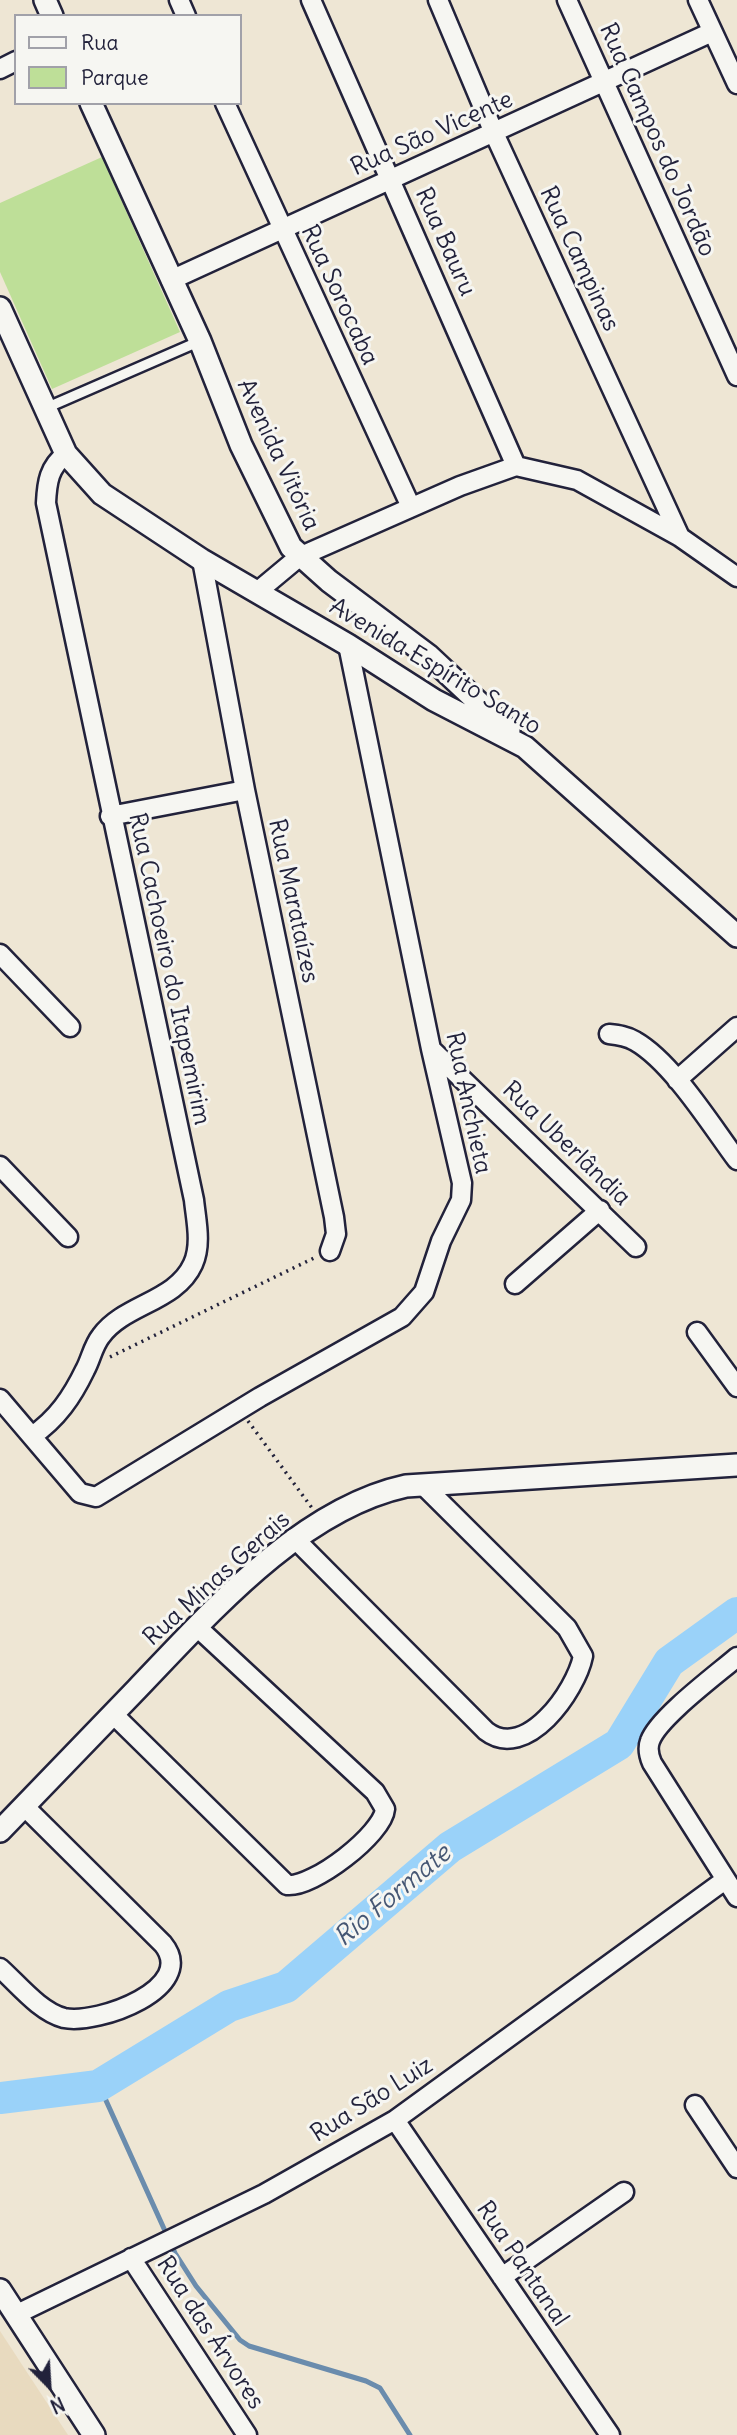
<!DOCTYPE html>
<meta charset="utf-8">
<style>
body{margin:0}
#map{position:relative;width:737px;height:2435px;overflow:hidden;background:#eee6d4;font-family:Delius,sans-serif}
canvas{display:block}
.legend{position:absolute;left:14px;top:14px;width:228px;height:91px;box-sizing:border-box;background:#f6f6f2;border:2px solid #a1a1a9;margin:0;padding:9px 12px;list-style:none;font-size:21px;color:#22223b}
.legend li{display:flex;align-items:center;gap:14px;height:35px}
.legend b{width:35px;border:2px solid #a1a1a9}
.north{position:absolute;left:14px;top:2351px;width:70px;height:70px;-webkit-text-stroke:5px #f6f6f2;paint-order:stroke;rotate:156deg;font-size:19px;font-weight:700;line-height:28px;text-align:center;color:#22223b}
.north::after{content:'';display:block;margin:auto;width:24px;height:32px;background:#22223b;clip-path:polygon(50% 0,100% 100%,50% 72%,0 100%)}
</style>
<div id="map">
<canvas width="737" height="2435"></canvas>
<ul class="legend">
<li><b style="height:9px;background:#f6f6f2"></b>Rua</li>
<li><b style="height:19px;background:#bedf98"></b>Parque</li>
</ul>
<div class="north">N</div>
</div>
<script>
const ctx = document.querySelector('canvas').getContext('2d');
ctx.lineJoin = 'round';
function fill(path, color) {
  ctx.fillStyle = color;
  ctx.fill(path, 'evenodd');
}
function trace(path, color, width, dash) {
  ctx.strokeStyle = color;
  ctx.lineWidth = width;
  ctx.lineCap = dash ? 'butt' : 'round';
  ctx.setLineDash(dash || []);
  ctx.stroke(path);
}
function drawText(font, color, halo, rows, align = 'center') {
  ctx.font = font + ' Delius,sans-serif';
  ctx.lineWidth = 6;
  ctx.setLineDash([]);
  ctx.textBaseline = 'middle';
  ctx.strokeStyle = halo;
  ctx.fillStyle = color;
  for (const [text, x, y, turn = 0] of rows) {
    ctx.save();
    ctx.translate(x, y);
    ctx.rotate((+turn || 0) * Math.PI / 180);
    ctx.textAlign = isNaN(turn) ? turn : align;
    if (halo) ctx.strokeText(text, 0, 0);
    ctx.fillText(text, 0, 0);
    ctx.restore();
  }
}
fill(new Path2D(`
 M0,2331L68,2435H0Z`), '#e8dabf');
fill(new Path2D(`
 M102,157L180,332L52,389L0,272V203Z`), '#bedf98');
trace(new Path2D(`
 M99,2085L175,2253L196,2286L240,2340L249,2346L366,2381L380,2388L410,2435`), '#6a8cad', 5);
trace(new Path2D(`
 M0,2098L98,2086L229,2006L286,1987L450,1847L619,1744L669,1662L737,1613`), '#9ad2f9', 32);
const service = new Path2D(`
 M46,408L200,341`);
const minor = new Path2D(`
 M179,0L186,16
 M311,0L516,466
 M438,0L494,133L680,537
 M567,0L737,376
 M698,0L737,84
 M0,69L16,61
 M225,103L411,507
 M171,280L712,32
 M202,560L245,790L334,1217L336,1234L330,1251
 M257,592L299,557L460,486L516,466L577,480L680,537L737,577
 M110,816L245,790
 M0,954L70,1027
 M609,1034C618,1035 627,1036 635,1041C672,1062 711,1125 737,1160
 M432,1050L636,1247
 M677,1080L737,1027
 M0,1166L68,1237
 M515,1284L600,1210
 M697,1332L737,1387
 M0,1399L80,1493L96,1497L260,1397L402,1317L424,1292L441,1241L461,1200L462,1183L431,1049L348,645
 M32,1436C57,1419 72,1397 85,1370C91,1359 93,1346 101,1336C124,1304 176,1302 193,1264C202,1244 196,1220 194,1200L46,503C47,482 49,467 66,454
 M294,1538L486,1731C526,1762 576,1691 583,1656L567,1628L423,1485
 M737,1657C716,1675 658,1718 650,1741C647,1749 649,1756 652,1763L737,1897
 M113,1714L287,1885C313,1888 383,1834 385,1809L375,1792L197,1627
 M0,1968C18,1984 40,2012 64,2018C98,2025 199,1988 163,1944L24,1806
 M695,2105L737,2168
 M395,2120L610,2435
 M131,2258L247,2435
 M502,2277L624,2192
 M17,2314L264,2194L395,2120L725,1880`);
const tertiary = new Path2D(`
 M45,0L52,16
 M91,103L200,341L241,445L291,547L329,581L429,656L509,731
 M0,308L66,454L102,494L202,560L348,645L434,700L525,747L737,936
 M0,1831C46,1783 92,1736 137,1689C210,1613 300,1509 406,1486L737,1465
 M0,2290L94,2435`);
trace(service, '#22223b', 14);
trace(minor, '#22223b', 23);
trace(tertiary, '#22223b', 26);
trace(new Path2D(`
 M110,1357L314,1258
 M248,1421L312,1508`), '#22223b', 3.5, [2, 5]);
trace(service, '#f6f6f2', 9);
trace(minor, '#f6f6f2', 18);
trace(tertiary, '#f6f6f2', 21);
drawText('24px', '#22223b', '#f6f6f2', [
 ["Rua São Vicente",432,134,-24],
 ["Rua Campos do Jordão",657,140,66],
 ["Rua Bauru",445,242,66],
 ["Rua Campinas",579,259,65],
 ["Rua Sorocaba",339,295,65],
 ["Avenida Vitória",278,455,65],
 ["Avenida Espírito Santo",435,667,31],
 ["Rua Marataízes",293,901,78],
 ["Rua Cachoeiro do Itapemirim",169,969,78],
 ["Rua Anchieta",468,1103,78],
 ["Rua Uberlândia",566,1144,44],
 ["Rua Minas Gerais",217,1579,-42],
 ["Rua São Luiz",372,2100,-32],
 ["Rua Pantanal",522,2264,56],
 ["Rua das Árvores",210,2333,57]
]);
drawText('italic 26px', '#465774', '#f6f6f2', [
 ["Rio Formate",393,1896,-40]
]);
</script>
